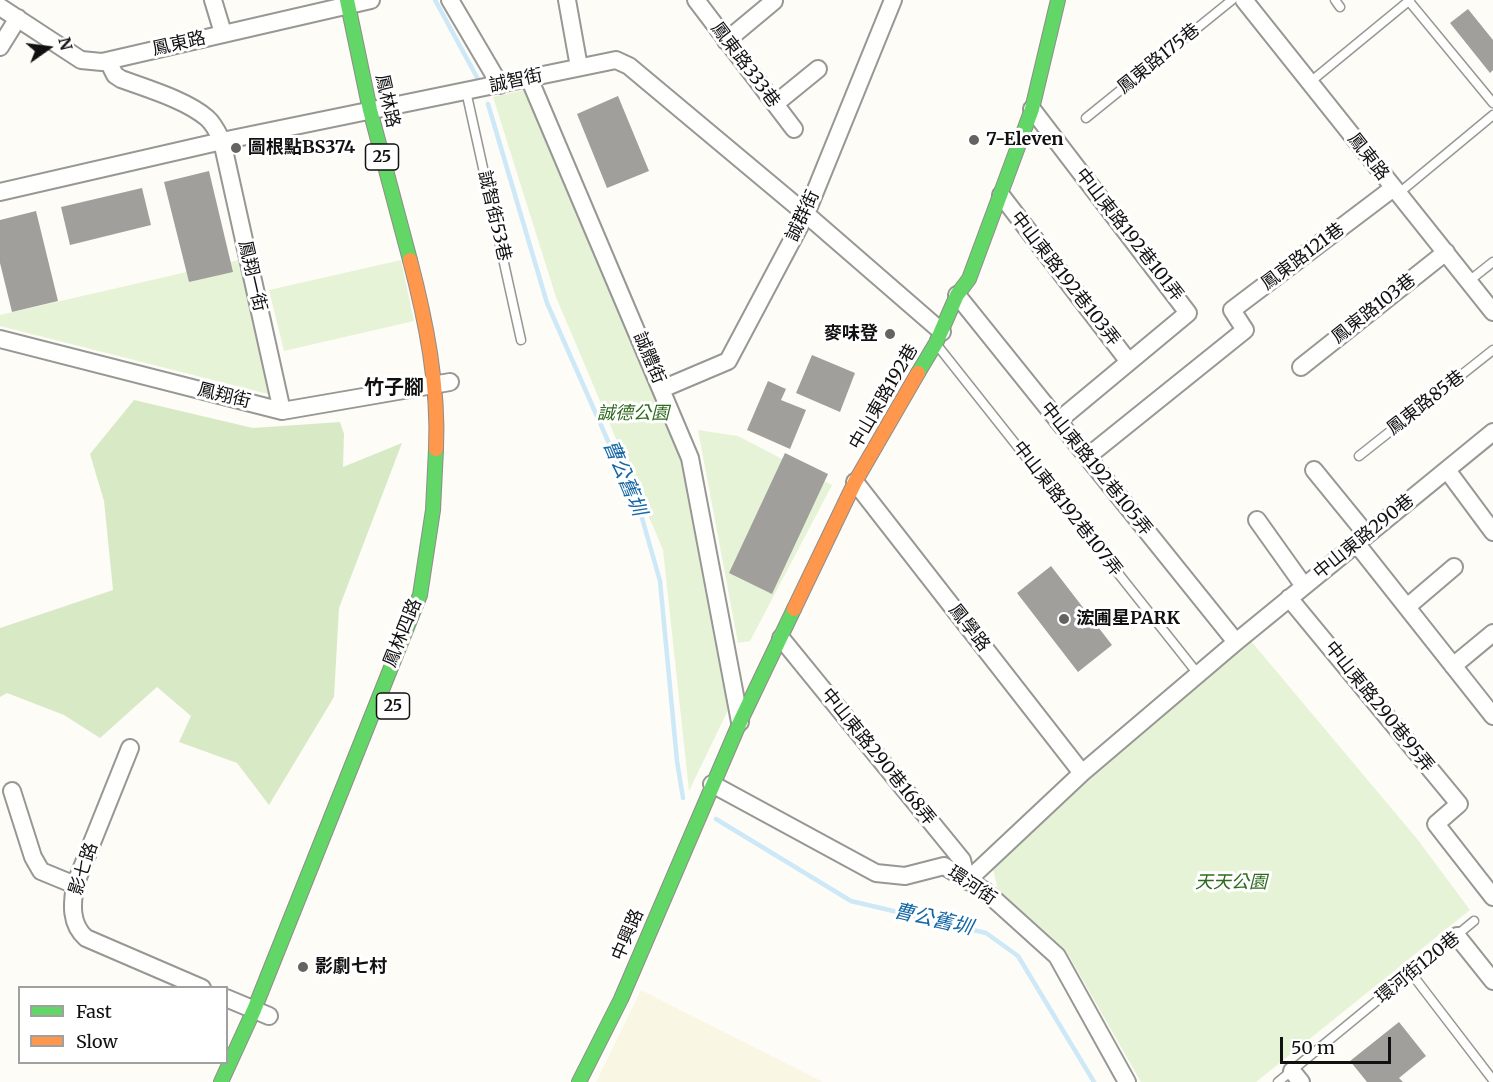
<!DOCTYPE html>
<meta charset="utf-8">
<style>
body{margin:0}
#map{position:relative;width:1493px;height:1082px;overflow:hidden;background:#fdfcf7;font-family:Merriweather,serif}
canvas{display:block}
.legend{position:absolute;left:18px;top:986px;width:210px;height:78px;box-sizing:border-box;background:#fff;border:2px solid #a0a0a0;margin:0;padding:8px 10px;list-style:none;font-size:18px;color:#111}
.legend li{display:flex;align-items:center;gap:12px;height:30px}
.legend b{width:30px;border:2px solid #a0a0a0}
.north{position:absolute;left:18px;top:18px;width:60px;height:60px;-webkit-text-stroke:4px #fff;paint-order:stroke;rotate:76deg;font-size:16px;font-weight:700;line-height:24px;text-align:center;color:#111}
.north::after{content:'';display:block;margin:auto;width:21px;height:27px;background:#111;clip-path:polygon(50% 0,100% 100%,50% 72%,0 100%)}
.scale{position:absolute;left:1280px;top:1037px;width:111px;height:27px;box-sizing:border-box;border:3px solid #111;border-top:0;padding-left:8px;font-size:18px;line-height:21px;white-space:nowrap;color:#111;-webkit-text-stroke:4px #fff;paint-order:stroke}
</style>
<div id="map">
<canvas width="1493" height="1082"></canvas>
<ul class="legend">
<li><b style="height:8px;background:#63d668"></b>Fast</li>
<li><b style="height:8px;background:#ff974d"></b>Slow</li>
</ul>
<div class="north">N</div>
<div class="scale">50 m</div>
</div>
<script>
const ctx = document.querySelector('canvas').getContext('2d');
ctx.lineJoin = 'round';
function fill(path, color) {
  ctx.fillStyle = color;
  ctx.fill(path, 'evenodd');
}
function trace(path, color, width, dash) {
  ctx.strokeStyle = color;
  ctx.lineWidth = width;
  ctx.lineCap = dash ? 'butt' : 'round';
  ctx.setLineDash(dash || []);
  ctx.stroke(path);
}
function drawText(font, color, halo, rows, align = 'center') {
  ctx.font = font + ' Merriweather,"Noto Sans TC",serif';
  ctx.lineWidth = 6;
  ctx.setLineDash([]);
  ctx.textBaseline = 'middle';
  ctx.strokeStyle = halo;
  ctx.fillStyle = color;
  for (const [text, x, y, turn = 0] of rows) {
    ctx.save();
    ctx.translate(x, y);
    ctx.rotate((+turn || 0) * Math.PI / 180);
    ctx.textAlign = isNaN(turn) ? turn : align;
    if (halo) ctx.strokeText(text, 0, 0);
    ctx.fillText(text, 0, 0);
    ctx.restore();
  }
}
fill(new Path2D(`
 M641,990L823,1082H596Z`), '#f9f7e4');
fill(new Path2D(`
 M524,90L681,460L728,710L689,791L663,550L556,297L493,97Z
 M243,259L272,395L0,326V315Z
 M401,260L414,321L284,351L269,290Z
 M698,430L738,436L832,485L750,641L738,643Z
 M1251,641L1418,840L1470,910L1256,1082H1141L1065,949L998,890L993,869L1108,762Z`), '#e7f3d7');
fill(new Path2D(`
 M134,400L253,428L340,422L344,434L343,467L402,443L339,608L334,697L269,805L237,763L179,742L191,716L157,687L100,738L64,715L7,693L0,697V628L113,590L104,501L90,454Z`), '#d8eac5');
trace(new Path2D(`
 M435,0L479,81
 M488,104L547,303L642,518L660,581L677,761L683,798
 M716,819L851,901L986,933L1018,956L1094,1082`), '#cde8f7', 4.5);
fill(new Path2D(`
 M1468,9L1493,40V70L1490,73L1450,23Z
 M618,96L649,171L607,188L577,114Z
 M209,171L233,272L189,282L164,182Z
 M142,188L151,225L70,245L61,207Z
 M36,211L58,301L12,312L0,263V220Z
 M812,355L855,373L840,412L796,393Z
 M768,381L786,389L781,400L806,410L790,449L747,430Z
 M785,453L828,474L772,594L729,573Z
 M1051,566L1112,645L1078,672L1017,593Z
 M1399,1022L1426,1056L1399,1078L1403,1082H1367L1350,1061Z`), '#a19f9c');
const lane = new Path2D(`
 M1335,0L1340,7
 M1408,0L1493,103
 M1309,83L1410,0
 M466,91L521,340
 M1086,118L1232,0
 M1399,193L1493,115
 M1469,281L1493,262
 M937,345L1198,674
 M1359,456L1493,350
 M1411,973L1493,1080
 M1278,1082L1474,921`);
const street = new Path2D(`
 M213,0L223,33
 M450,0L500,85
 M567,0L579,67
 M696,0L794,129
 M1244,0L1493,312
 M0,7L81,60L102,62L371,0
 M726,41L774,1
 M0,47L18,18
 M108,61L115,75L121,79C148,89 186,100 207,118C214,124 218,133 222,141L282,411
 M529,78L690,458L740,722
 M775,104L818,69
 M1032,109L1188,313L1058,421
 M0,192L222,141L616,60L629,66L806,214L942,332
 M1001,195L1129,362
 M957,295L1236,642
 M0,339L282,411L450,382
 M1301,367L1446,252
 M662,389L728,361L806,214L893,0
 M1087,457L1245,330L1232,310L1392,189
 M1314,470L1367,535
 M1447,470L1493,532
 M855,482L1082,773
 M1257,520L1304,586
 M1356,543L1493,716
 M1289,598L1459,804L1436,824L1493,897
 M1407,607L1454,567
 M781,638L962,860L967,881L1082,773L1236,642L1493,432
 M1453,666L1493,633
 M130,748L75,885C72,904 70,924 86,938L202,988
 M712,784L876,873L905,876L944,866L985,891L1057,956L1127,1082
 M12,791L33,857L41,871L75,885
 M1457,936L1493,981
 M226,998L269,1016
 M1292,1071L1301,1082`);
const fast = new Path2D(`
 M347,0L370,110L410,260
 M918,373L936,343L957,295L969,279L1032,109L1058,0
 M221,1082L254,1010L420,595L433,510L436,449
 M579,1082L621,999L740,722L794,609`);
const slow = new Path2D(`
 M410,260C426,321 439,386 436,449
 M794,609L855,482L918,373`);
trace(lane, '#979795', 11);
trace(street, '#979795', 20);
trace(fast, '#8e8d8b', 16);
trace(slow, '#8e8d8b', 16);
trace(lane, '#fffffe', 8);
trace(street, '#fffffe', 16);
trace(fast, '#63d668', 14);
trace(slow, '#ff974d', 14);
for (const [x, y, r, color] of [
 [974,140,6,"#646362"],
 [236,148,6,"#646362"],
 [890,334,6,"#646362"],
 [1064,619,6,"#646362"],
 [303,967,6,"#646362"]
]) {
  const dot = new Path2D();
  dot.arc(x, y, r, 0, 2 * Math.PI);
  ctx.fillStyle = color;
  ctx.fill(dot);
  trace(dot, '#fff', 2);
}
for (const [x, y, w] of [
 [382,157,33],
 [393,706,33]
]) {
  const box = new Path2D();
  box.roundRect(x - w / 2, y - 13, w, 26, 4.5);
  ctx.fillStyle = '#fff';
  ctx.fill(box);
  trace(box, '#111', 1.5);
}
drawText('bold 16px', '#111', null, [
 ["25",382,157],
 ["25",393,706]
]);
drawText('18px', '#111', '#fff', [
 ["鳳東路",179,44,-13],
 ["鳳東路175巷",1159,59,-39],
 ["鳳東路333巷",745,65,53],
 ["誠智街",516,81,-12],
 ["鳳林路",387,101,77],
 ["鳳東路",1368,157,52],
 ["誠智街53巷",494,216,77],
 ["誠群街",803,216,-65],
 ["中山東路192巷101弄",1129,235,52],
 ["鳳東路121巷",1303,257,-37],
 ["鳳翔一街",252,276,77],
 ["中山東路192巷103弄",1065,279,52],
 ["鳳東路103巷",1374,309,-38],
 ["誠體街",649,358,67],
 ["鳳翔街",224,396,14],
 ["中山東路192巷",884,397,-60],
 ["鳳東路85巷",1426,403,-38],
 ["中山東路192巷105弄",1096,469,51],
 ["中山東路192巷107弄",1067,509,52],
 ["中山東路290巷",1364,537,-39],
 ["鳳學路",969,628,52],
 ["鳳林四路",403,633,-68],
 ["中山東路290巷95弄",1379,707,51],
 ["中山東路290巷168弄",878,757,51],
 ["影七路",84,869,-72],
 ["環河街",972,886,34],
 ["中興路",628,935,-67],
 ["環河街120巷",1418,968,-39]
]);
drawText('bold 18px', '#111', '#fff', [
 ["7-Eleven",986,140],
 ["圖根點BS374",248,148],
 ["麥味登",878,334,"right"],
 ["浤圃星PARK",1076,619],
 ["影劇七村",315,967]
], 'left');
drawText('italic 18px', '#2f6b1f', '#fff', [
 ["誠德公園",633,414],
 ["天天公園",1231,883]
]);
drawText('bold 20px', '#111', '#fff', [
 ["竹子腳",394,388]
]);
drawText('italic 20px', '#1768a6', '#fff', [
 ["曹公舊圳",624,478,67],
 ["曹公舊圳",933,920,13]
]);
</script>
